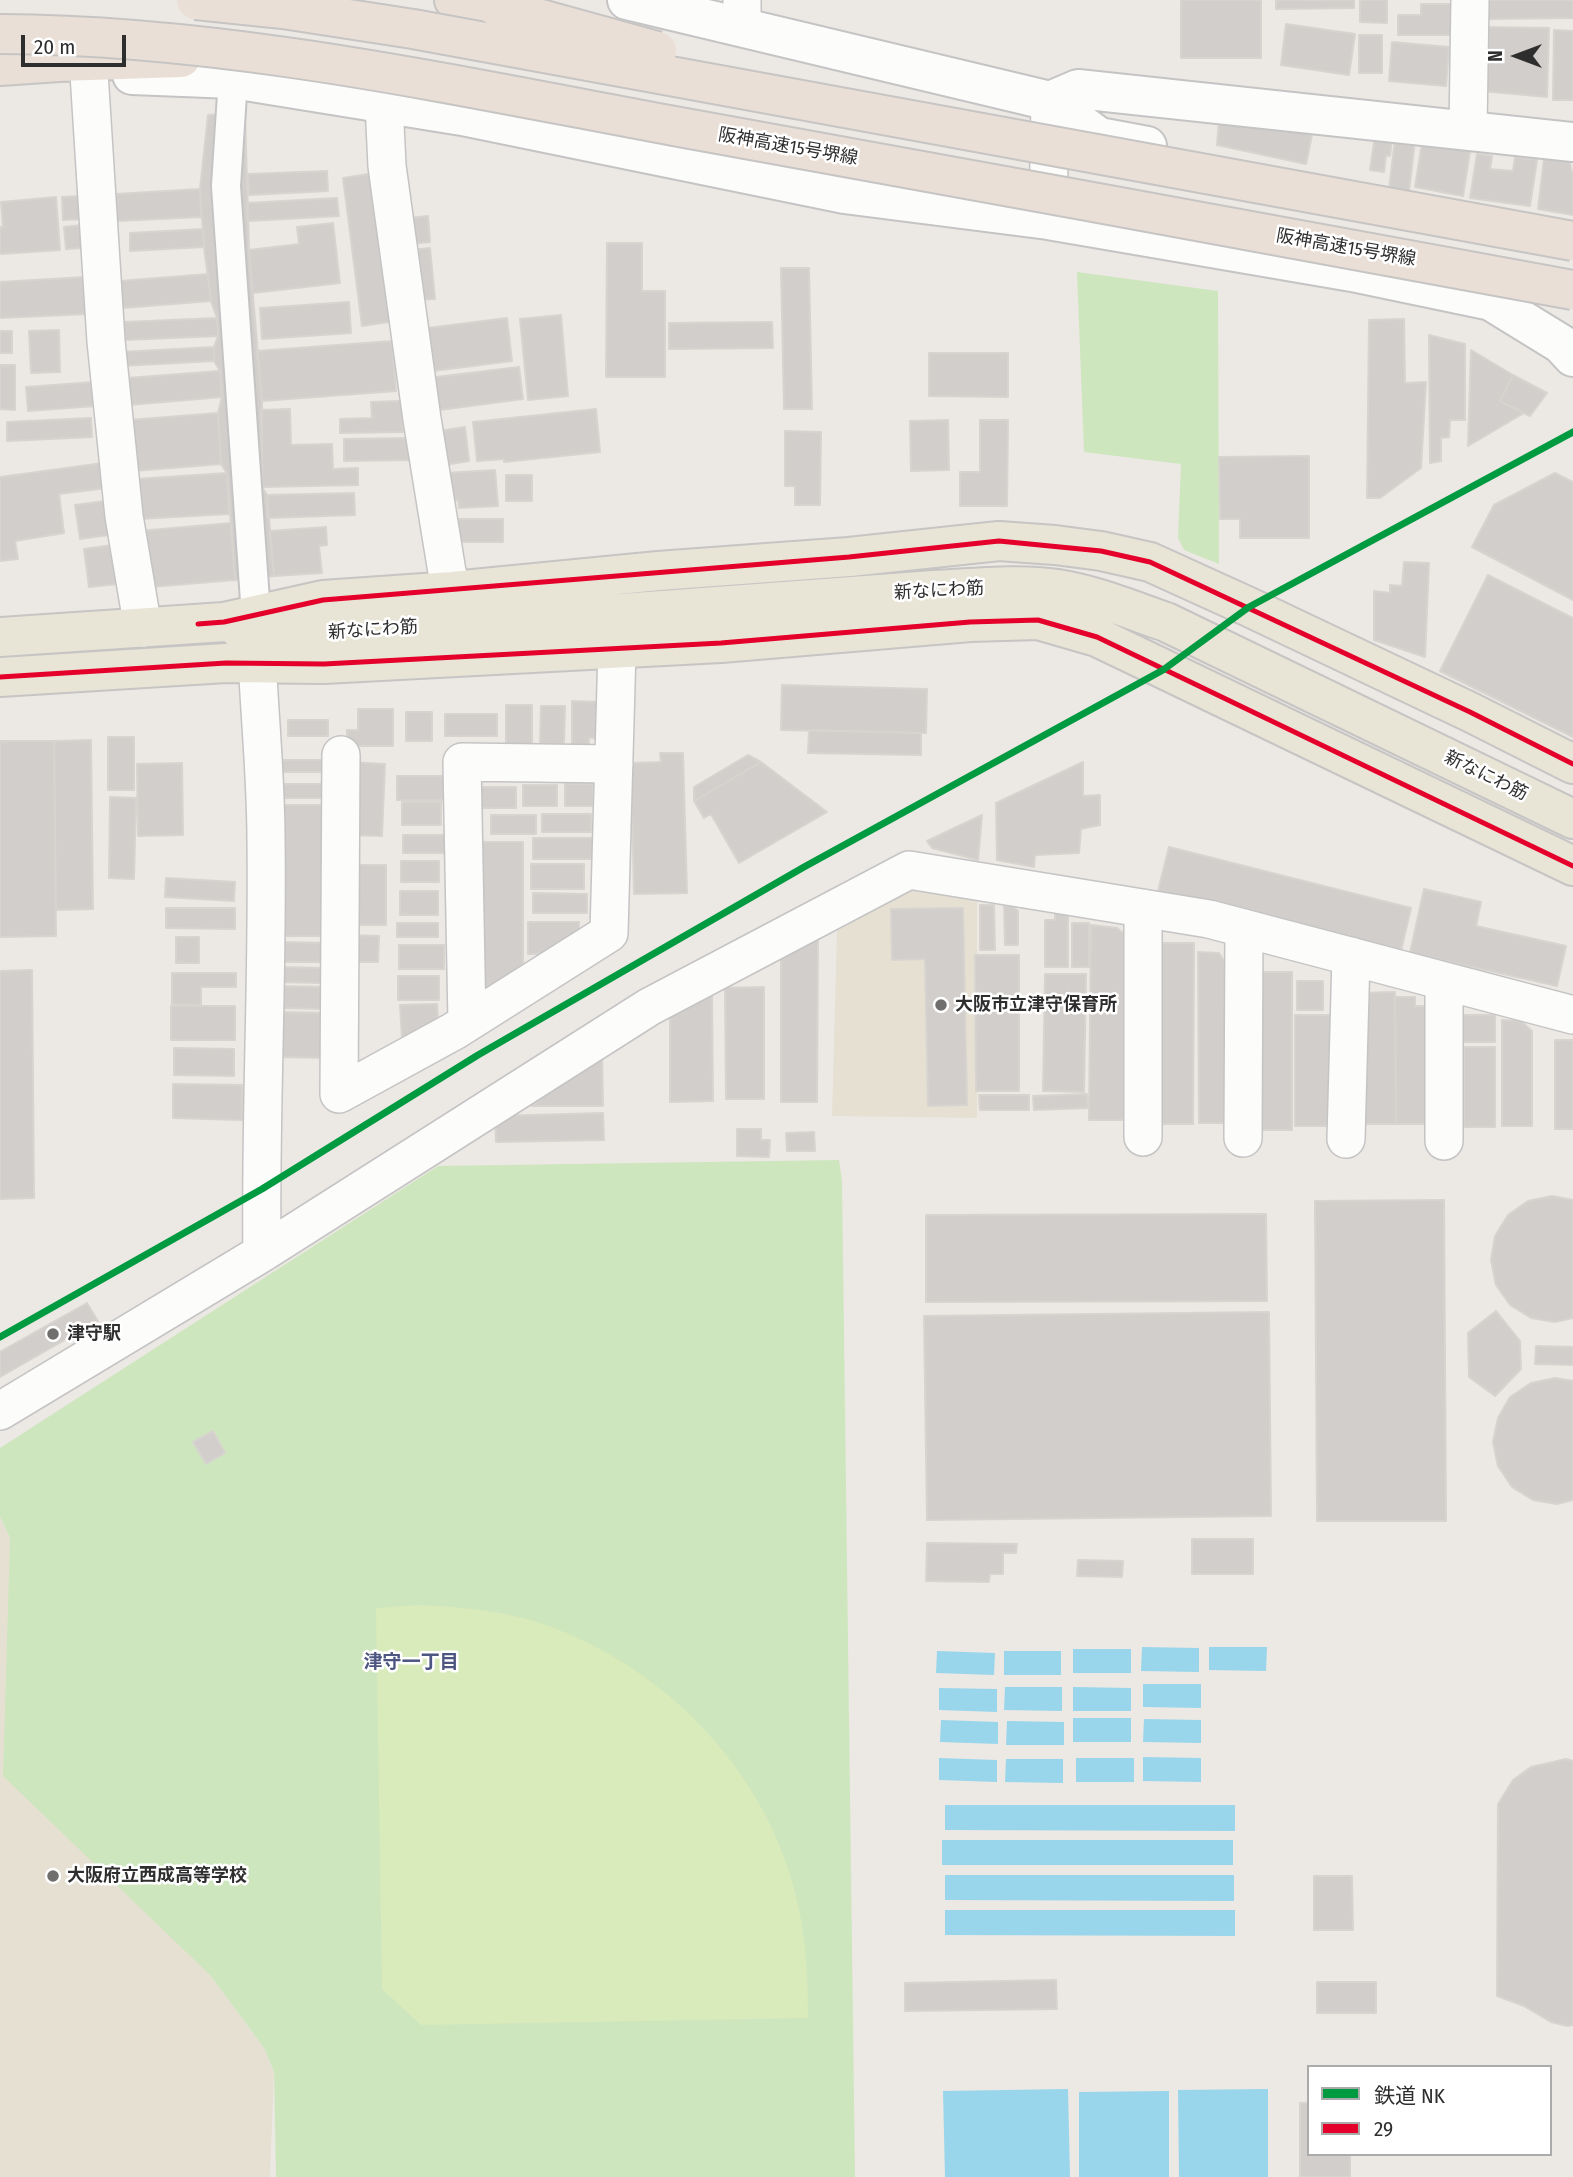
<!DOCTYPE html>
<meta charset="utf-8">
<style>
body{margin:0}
#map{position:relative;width:1573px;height:2177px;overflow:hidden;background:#ece8e4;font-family:"Fira Sans Condensed","Noto Sans JP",sans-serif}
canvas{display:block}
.legend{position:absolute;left:1307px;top:2065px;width:245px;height:91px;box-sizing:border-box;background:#fff;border:2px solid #ababab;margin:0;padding:9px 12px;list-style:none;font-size:21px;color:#2e2e2e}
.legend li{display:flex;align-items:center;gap:14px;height:35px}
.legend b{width:35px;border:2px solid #ababab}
.north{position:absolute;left:1482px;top:21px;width:70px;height:70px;-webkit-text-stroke:5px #fff;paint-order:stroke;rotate:270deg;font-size:19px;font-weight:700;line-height:28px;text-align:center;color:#2e2e2e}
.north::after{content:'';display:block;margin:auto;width:24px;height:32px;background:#2e2e2e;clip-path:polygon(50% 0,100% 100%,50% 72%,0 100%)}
.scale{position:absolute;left:21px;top:35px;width:105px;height:32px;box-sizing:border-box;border:4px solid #2e2e2e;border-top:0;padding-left:9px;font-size:21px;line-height:24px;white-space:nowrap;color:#2e2e2e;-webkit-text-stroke:5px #fff;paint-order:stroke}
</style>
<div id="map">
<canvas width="1573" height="2177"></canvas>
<ul class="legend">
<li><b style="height:9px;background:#009a41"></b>鉄道 NK</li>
<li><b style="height:9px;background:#e4002b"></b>29</li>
</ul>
<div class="north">N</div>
<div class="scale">20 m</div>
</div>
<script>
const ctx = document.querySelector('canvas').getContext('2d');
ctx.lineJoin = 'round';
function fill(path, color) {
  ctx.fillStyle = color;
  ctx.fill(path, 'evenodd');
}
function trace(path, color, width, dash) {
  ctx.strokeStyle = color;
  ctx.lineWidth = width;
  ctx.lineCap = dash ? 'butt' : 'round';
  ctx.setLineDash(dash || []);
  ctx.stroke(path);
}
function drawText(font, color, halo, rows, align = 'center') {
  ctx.font = font + ' "Fira Sans Condensed","Noto Sans JP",sans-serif';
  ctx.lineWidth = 5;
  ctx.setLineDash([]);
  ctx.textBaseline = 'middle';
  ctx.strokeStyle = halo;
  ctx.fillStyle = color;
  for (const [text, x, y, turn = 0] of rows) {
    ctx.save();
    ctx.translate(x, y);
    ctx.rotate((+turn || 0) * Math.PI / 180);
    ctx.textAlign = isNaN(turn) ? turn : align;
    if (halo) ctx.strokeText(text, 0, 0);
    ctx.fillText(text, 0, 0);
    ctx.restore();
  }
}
fill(new Path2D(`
 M915,886L977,899V1118L832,1116L837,931Z
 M0,1517L210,1975L264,2048L274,2072L270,2177H0Z`), '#e6e0d3');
fill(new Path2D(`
 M1077,272L1218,291L1219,564L1184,550L1178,538L1181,464L1084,452Z
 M839,1160L842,1181L855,2177H276L274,2072L264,2048L210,1975L3,1776L10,1538L0,1517V1448L438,1166Z`), '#cee6be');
fill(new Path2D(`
 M417,1605C460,1607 502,1610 543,1624C663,1666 763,1767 795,1892C806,1934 808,1975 808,2018L421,2025L382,1989L376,1608Z`), '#d9eabb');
fill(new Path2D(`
 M1142,1647L1199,1648V1672L1141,1671Z
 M1209,1647H1267L1266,1671L1209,1670Z
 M1073,1649H1131V1673H1073Z
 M937,1651L995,1653L994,1675L936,1673Z
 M1004,1651H1061V1675H1004Z
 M1143,1684H1201V1708L1143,1707Z
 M1005,1687H1062V1711L1004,1710Z
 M1073,1687L1131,1688V1711H1073Z
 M939,1688L997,1689V1712L939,1710Z
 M1073,1718H1131V1742H1073Z
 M1144,1719L1201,1720V1743L1143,1742Z
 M941,1720L998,1722V1744L940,1742Z
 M1007,1721L1064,1722V1745H1006Z
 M1143,1757L1201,1758V1782L1143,1781Z
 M939,1758L997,1760V1782L939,1780Z
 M1076,1758H1134V1782H1076Z
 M1006,1759H1063V1783L1005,1782Z
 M945,1805H1235V1831L945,1830Z
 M942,1840H1233V1865H942Z
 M945,1875H1234V1901L945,1900Z
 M945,1910H1235V1936L945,1935Z
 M1068,2089L1070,2177H945L943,2091Z
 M1268,2089V2177H1179L1178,2090Z
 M1169,2091V2177H1079V2092Z`), '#99d6ec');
const building = new Path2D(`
 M1181,0H1261V58H1181Z
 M1276,0H1354V8L1276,9Z
 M1360,0H1387V23L1360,22Z
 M1487,0H1573V18L1487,19Z
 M1421,4H1452L1453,35H1398V15H1421Z
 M1286,24L1355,34L1349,75L1281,65Z
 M1482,27L1549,28L1547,97L1482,91Z
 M1554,30L1573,31V100H1553Z
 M1359,35H1382V73H1359Z
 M1392,42L1449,47L1446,86L1389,81Z
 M245,113L249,250L262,401V487L267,495L274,576L235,580L227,473L221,464L218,413L222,397L220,371L214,361V347L218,336L217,318L211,301L204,247L200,189L208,115Z
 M1219,120L1313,130L1306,164L1217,145Z
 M1375,136L1392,139L1390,156L1386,155L1384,172L1370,170Z
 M1395,139L1415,141L1409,191L1389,189Z
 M1422,143L1470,151L1463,196L1415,187Z
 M1477,154L1492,156L1490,169L1513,171L1515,157L1537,160L1530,206L1470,198Z
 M1544,158L1569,160L1573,176V215L1538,209Z
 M327,171L328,191L249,195L248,174Z
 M375,173L395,321L362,326L343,178Z
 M200,189L201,217L117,221L116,194Z
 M83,196L84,219L63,220L62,197Z
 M56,197L60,250L0,254V227H3L1,202Z
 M337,198L339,216L248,221L247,203Z
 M428,216L430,242L411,244L409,218Z
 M333,223L340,283L253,293L249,250L299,244L297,227Z
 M82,225L84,248L66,249L64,227Z
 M203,229L204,247L130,251V233Z
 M607,243H642V291H665V377H606Z
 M430,248L435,299L417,300L412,250Z
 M781,268H809L812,409H784Z
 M208,274L211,301L122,308L120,281Z
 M85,277L87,314L0,318V282Z
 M349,302L351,333L262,339L260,308Z
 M561,315L568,396L528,400L520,319Z
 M217,318L218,336L125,340L124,322Z
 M507,318L512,361L425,372L420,329Z
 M1404,319L1405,383L1426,382L1421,468L1380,498H1367L1369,320Z
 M772,322L773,348L669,349V323Z
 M59,330L60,372L31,373L29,331Z
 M0,331H12V353H0Z
 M1429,335L1465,344V420H1450L1449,437L1441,438V461L1430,463Z
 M392,341L396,391L262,401L257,351Z
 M214,347V361L121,366L120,352Z
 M1471,350L1513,375L1500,401L1524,413L1468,446Z
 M929,353H1008V397L929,396Z
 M0,365H15V410L0,409Z
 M519,367L523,399L432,411L428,378Z
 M220,371L222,397L129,405L127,378Z
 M1513,375L1547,393L1530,416L1500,401Z
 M94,382L95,406L28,411L26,387Z
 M402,401L403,432L340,433V419L372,418L371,402Z
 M290,409L291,445L332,444L333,469L358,468V485L262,487L261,410Z
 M596,409L600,452L504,462V459L477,461L473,422Z
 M218,413L221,464L133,471L129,420Z
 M91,418L92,437L7,441V422Z
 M948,420L949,470L911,471L910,421Z
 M980,420H1008L1007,506H960V472H980Z
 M465,427L469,461L444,465L439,431Z
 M785,431L821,432L820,505H795V486H785Z
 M412,438V460L344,461V439Z
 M1309,456V538H1240V519H1220L1219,457Z
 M103,463L107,488L59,494L64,533L15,541L18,559L0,561V477Z
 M495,470L498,506L459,508L458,500L448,501L446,473Z
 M227,473L229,514L138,519L136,479Z
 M1555,473L1573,482V600L1472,547L1494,505Z
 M506,475H532V501H506Z
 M354,493L355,515L268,518L267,495Z
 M105,501L109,535L80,539L75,505Z
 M455,519H503V542H455Z
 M231,523L235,580L150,587L139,531Z
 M326,527L327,545L319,546L322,573L274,576L270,531Z
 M113,545L119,584L89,587L84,549Z
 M1404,562L1429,563L1425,657L1374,640V591L1390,593V585L1402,586Z
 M1488,575L1573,618V737L1440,671Z
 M782,685L927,689L926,733L781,730Z
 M572,701L599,702V738H589V746L572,745Z
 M506,705H532V744H506Z
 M541,706H565L564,744H540Z
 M358,709H393V746H347V730H358Z
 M406,712H432V741H406Z
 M445,714H497V736H445Z
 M288,720H328V736H288Z
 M809,730L921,733V755L808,753Z
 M108,737H134V790H108Z
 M91,740L93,909L56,910L54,741Z
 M0,741H54L56,936L0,937Z
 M660,753H683L687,893L634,894L631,763L661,762Z
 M748,755L761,762L694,801V787Z
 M277,760H336V772H277Z
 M348,762L385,764L382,836L346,835Z
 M761,762L827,812L739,863L711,814L704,818L694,801Z
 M1083,762V796L1100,795V825L1081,829L1079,853L1035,855L1034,867L997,860L996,803Z
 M182,763L183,835L138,836L137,764Z
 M397,776H444V800H397Z
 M276,784H336V798H276Z
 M565,784H593V806H565Z
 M523,785H557V806H523Z
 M479,787H516V808H479Z
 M110,797L136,798L134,879L109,878Z
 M402,802H441V825H402Z
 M273,805H327V936H273Z
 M542,814H591V832H542Z
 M491,815H536V834H491Z
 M982,815L978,860L932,848L927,841Z
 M403,835H446V853H403Z
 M533,838H595V859H533Z
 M473,842H523V976L474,994Z
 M1169,847L1411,908L1401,951L1158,891Z
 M401,861H439V882H401Z
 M531,864H584V889H531Z
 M352,865H386V925H352Z
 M166,878L235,882L234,901L165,897Z
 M1424,889L1481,902L1476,926L1566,946L1557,986L1410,953Z
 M400,891H438V915H400Z
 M533,893L587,894V913H533Z
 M980,905H994L995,950H980Z
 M1004,906H1012L1018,911V945H1005Z
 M166,908H235V929L166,928Z
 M963,908L967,1105L928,1106L925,959L892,960L891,909Z
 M1055,914H1068V967H1045V920H1055Z
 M528,922H579L578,946L570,954H528Z
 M397,923H438V937H397Z
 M1072,923H1089V967H1072Z
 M1091,925L1117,928L1132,940L1131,1120H1089Z
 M350,935L379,936L378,962H350Z
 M818,935L817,1102H781V957Z
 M176,937H199V963H176Z
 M278,942L327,943V962H278Z
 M1157,943H1194L1193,1124H1156Z
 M399,945H444V969H399Z
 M1198,952L1219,953L1230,970V1123H1199Z
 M975,955H1019V1091H976Z
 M276,967L322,968V983L276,982Z
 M32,970L34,1198L0,1199V971Z
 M1256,972H1292V1130H1255Z
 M172,973H236V987H201V1005L172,1004Z
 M1045,974H1086L1084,1092L1043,1091Z
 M398,976H439V1000H398Z
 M1297,981H1323V1010H1297Z
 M277,986L326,987L325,1009L277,1008Z
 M764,987V1099H726L725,988Z
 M712,991L713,1101L670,1102V1014Z
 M1395,992L1396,1124H1358V993Z
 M1395,997H1415V1006H1432V1124H1396Z
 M437,1004L438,1020L434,1021V1028H419V1037L402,1038L400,1005Z
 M171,1006H235V1040H171Z
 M276,1012L334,1013L333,1058L276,1057Z
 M1295,1015H1337L1335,1126H1295Z
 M1460,1015H1495V1042H1460Z
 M1502,1020L1521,1021L1532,1031V1126H1502Z
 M1555,1040H1573V1129H1555Z
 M1464,1047H1495V1127H1464Z
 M174,1048L234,1049V1076L174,1075Z
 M602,1053L603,1106H532Z
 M173,1084L242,1085V1120L173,1118Z
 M1087,1094L1088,1108L1034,1110L1033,1096Z
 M979,1095H1029V1110H980Z
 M603,1113L604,1140L496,1142L495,1116Z
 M737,1129H761V1140H770L769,1157L737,1156Z
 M814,1132L815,1151H787L786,1133Z
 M1552,1196L1573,1200V1318L1555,1322L1531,1318L1510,1305L1496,1285L1491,1260L1495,1236L1508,1215L1528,1201Z
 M1444,1200L1446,1521H1317L1315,1201Z
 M1266,1214L1267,1301L926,1302V1215Z
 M87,1303L98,1321L0,1377V1352Z
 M1496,1311L1520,1341L1521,1369L1495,1396L1469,1377L1468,1333Z
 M1269,1312L1271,1516L927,1520L924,1316Z
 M1536,1346L1573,1347V1365L1535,1364Z
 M1555,1378L1573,1381V1500L1557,1504L1533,1500L1512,1487L1498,1466L1493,1442L1498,1418L1510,1397L1531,1383Z
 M213,1431L225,1453L206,1464L193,1442Z
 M1192,1539H1253V1574H1192Z
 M927,1543L1017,1544L1016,1553H1003V1574H990L989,1582L926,1581Z
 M1078,1560L1123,1561L1122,1577L1077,1576Z
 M1566,1759L1573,1761V2025L1567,2026L1551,2022L1524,2006L1497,1996L1498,1804L1513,1780L1531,1767Z
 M1314,1876H1352L1353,1930H1314Z
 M1056,1980L1057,2009L905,2011V1983Z
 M1317,1982H1376V2013H1317Z
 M1300,2103H1309V2154H1350V2177H1300Z`);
fill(building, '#d1cecb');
trace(building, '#d7d4d0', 2);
const pedestrian = new Path2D(`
 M233,79L226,186L256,615`);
const minor = new Path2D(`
 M742,27V0
 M89,73L106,341L124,516L143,628
 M384,103L387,166L422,419L447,572L453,591
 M1468,130L1470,0
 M1048,220L1050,101
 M256,633C258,702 266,771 266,840C268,977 260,1115 262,1253
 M341,755L339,1094L454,1031L609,933L617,649
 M1143,908V1137
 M1444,981V1141
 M467,1022L462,762L614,764
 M1243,1138L1244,928
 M1346,1139L1351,956
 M0,1411L262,1253L649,1007L909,870L1209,919L1573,1015`);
const tertiary = new Path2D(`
 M627,0L1050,101L1099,137L1147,146
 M132,75L233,79L462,116L844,194L1048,220L1352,272L1491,301L1561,344L1573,357
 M1050,101L1078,89L1573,142`);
const primary = new Path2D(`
 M241,631L256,640L934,590C975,588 1018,583 1058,589C1095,595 1131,610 1166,622L1573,819
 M0,637L224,622L323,600L453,591L658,571L849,557L999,541L1055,545L1101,551L1150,562L1249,607L1470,712L1573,764
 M0,677L226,663L324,664L721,643L970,622L1038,620L1097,637L1573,866`);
const motorway = new Path2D(`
 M454,0L497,7
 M0,66L59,62L181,58`);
trace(pedestrian, '#c5c4c5', 32);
trace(minor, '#c5c4c5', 40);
trace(tertiary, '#c5c4c5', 42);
trace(primary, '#c6c5c4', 42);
trace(motorway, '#c6c5c4', 42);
trace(pedestrian, '#fcfcfb', 28);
trace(minor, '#fcfcfb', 37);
trace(tertiary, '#fcfcfb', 38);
trace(primary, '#e8e4d6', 38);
trace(motorway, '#eadfd6', 38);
const motorwayBridge = new Path2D(`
 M196,0L283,9L413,29L1573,241
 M497,7L657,51
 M0,34C227,35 452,85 674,126C974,180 1273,235 1573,290`);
trace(motorwayBridge, '#c6c5c4', 42, []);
trace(motorwayBridge, '#eadfd6', 38);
trace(new Path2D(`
 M198,624L224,622L323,600L849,557L999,541L1101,551L1150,562L1470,712L1573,764
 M0,677L226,663L324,664L721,643L970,622L1038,620L1097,637L1573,866`), '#e4002b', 5);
trace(new Path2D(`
 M0,1337L262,1189L478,1055L804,867L1163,670L1249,607L1573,432`), '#009a41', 7);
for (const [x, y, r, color] of [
 [941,1005,7,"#706f6e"],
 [53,1334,7,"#706f6e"],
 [53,1876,7,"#706f6e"]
]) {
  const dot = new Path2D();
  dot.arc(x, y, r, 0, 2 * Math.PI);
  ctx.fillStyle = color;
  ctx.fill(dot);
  trace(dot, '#fff', 2.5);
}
drawText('18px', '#2e2e2e', '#fff', [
 ["阪神高速15号堺線",788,147,10],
 ["阪神高速15号堺線",1346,248,10],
 ["新なにわ筋",939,591,-3],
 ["新なにわ筋",373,630,-4],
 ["新なにわ筋",1486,776,26]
]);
drawText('bold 18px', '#2e2e2e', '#fff', [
 ["大阪市立津守保育所",955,1005],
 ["津守駅",67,1334],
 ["大阪府立西成高等学校",67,1876]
], 'left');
drawText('bold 19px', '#4d5680', '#fff', [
 ["津守一丁目",411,1663]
]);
</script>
